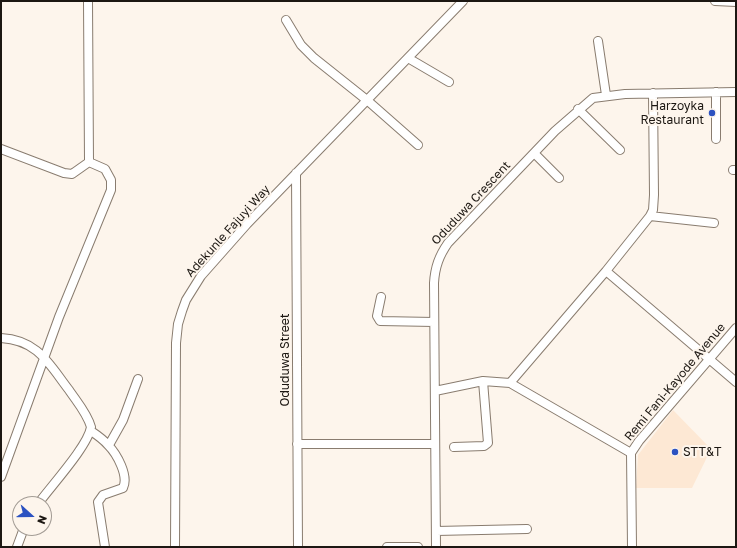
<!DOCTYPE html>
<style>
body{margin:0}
#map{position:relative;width:737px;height:548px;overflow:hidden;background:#fdf5ec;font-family:"Golos Text",sans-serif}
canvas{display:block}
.frame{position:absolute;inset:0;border:2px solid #1c1712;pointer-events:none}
.north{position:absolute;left:12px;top:496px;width:40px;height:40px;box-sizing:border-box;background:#fdf5ec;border:1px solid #a39c95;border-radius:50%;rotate:111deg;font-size:11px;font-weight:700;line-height:16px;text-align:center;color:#1c1712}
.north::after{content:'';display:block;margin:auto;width:14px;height:18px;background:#2c52c1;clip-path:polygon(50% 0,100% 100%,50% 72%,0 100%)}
</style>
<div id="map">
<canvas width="737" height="548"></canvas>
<div class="frame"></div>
<div class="north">N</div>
</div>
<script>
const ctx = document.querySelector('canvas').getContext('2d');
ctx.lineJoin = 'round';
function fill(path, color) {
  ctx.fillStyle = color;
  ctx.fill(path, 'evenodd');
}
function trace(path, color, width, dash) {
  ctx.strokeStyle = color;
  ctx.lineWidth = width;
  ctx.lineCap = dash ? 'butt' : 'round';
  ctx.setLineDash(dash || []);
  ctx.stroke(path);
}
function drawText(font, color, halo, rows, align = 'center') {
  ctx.font = font + ' "Golos Text",sans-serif';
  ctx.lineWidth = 4;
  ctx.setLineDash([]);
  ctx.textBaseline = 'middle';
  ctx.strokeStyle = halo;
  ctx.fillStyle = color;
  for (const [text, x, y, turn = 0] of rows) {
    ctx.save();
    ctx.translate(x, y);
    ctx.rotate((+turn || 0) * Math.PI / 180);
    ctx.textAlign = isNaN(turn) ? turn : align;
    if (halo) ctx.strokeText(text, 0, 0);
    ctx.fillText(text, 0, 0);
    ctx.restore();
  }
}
fill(new Path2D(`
 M673,410L711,449L692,488H636L638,455Z`), '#fde8d4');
const minor = new Path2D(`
 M715,1L736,2
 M286,20L301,45L314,58L368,101L418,145
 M598,41L606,95
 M408,58L449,82
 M716,92V139
 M578,109L620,150
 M1,149L64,173L72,174L89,162L88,1
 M534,153L559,178
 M733,170H736
 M296,173L298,547
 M650,216L714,223
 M606,271L736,382
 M381,297L377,316L380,321L434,322
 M1,338C38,340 49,364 69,390C77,402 87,413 91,427C88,446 51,486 38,504
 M510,383L606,271L650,216L653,210L654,195L653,93
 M435,391L483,381L510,383L631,453
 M91,431C97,435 103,439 108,445C117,454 129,476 123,488L103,495L98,502L105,547
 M297,444H435
 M109,445L123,420L138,379
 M454,447L484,446L488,443L483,381
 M1,477L59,317L111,190V180L105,169L89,162
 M436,531L527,529
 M17,547L24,528
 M175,547L176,343L178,324L182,311L186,300L201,276L247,224L463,1
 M387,547H418
 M436,547L434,283C435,267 439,256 448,243L555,131L593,98L625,94L736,92
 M632,547L631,453L639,441L736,328`);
trace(minor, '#897c6f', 10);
trace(minor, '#fff', 8);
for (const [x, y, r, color] of [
 [712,113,4,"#2c52c1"],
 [675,452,4,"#2c52c1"]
]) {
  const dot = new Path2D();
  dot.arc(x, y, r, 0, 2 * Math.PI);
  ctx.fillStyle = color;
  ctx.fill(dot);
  trace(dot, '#fdf5ec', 1.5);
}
drawText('12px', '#1c1712', '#fdf5ec', [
 ["Harzoyka",704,106],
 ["Restaurant",704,120],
 ["STT&T",683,452,"left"]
], 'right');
drawText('12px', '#1c1712', '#fdf5ec', [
 ["Oduduwa Crescent",471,203,-47],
 ["Adekunle Fajuyi Way",228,231,-48],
 ["Oduduwa Street",285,360,-90],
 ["Remi Fani-Kayode Avenue",675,382,-50]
]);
</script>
